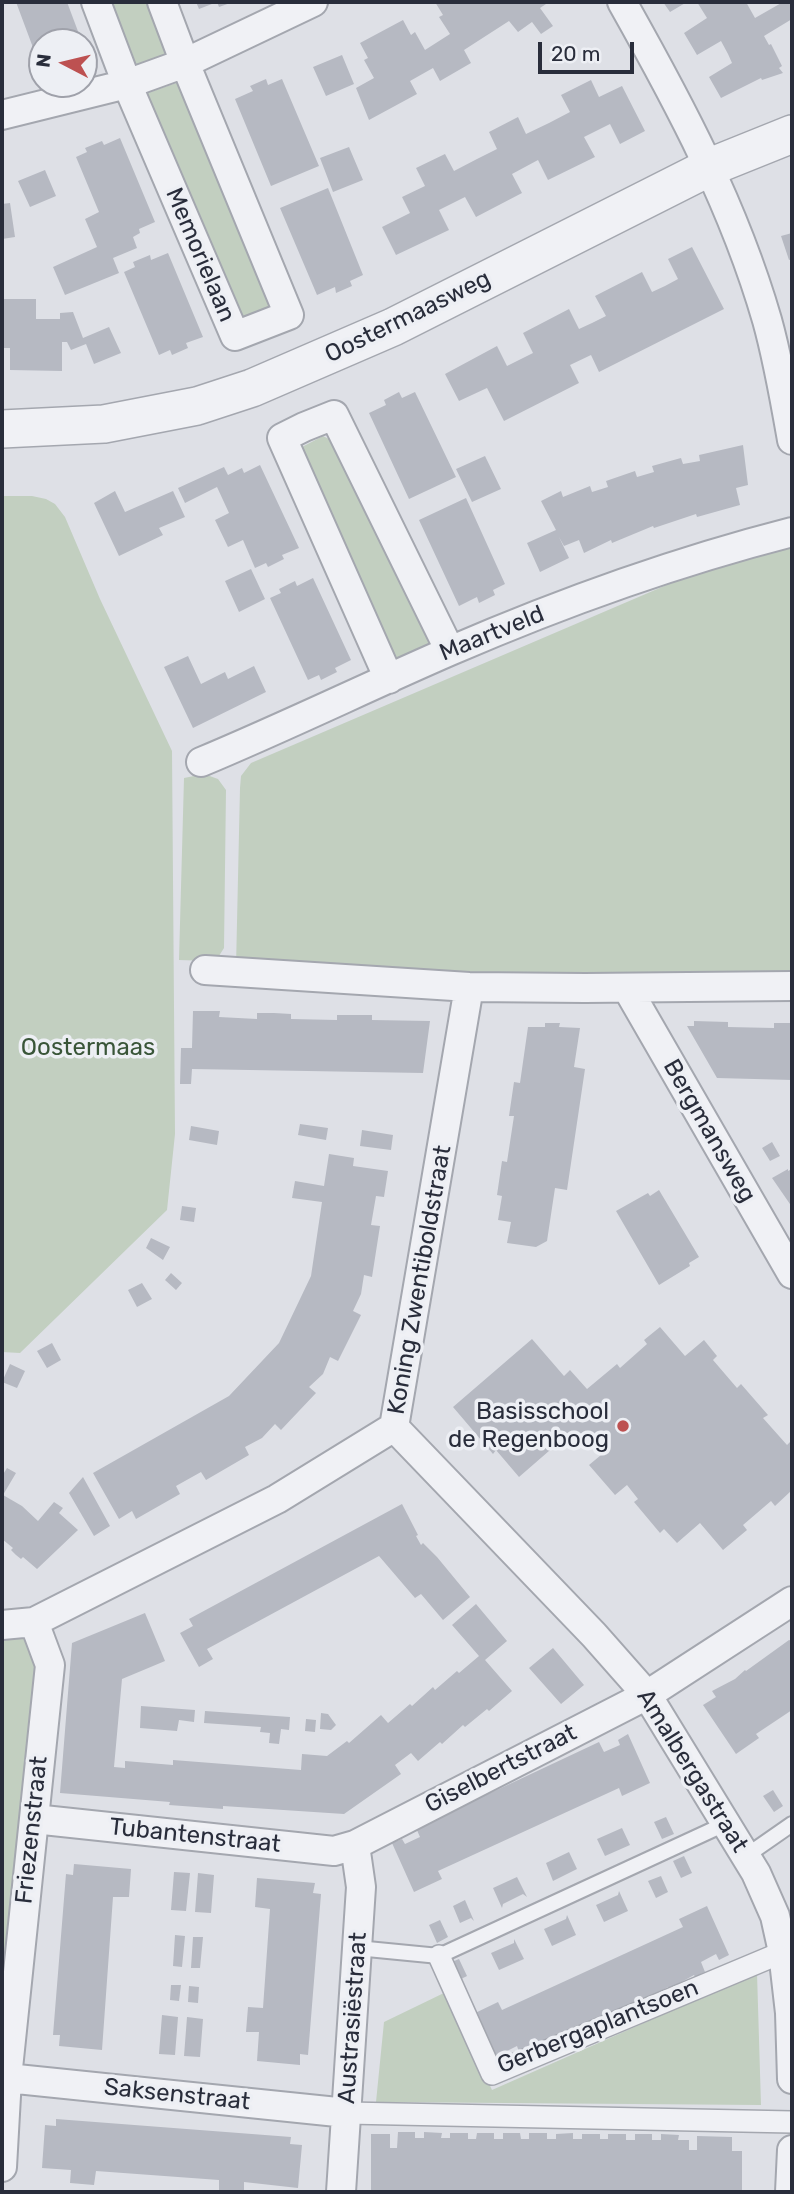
<!DOCTYPE html>
<meta charset="utf-8">
<style>
body{margin:0}
#map{position:relative;width:794px;height:2194px;overflow:hidden;background:#dee0e6;font-family:Rubik,sans-serif}
canvas{display:block}
.frame{position:absolute;inset:0;border:4px solid #292d3b;pointer-events:none}
.north{position:absolute;left:28px;top:28px;width:70px;height:70px;box-sizing:border-box;background:#edeff4;border:2px solid #9fa1aa;border-radius:50%;rotate:277deg;font-size:19px;font-weight:700;line-height:28px;text-align:center;color:#292d3b}
.north::after{content:'';display:block;margin:auto;width:24px;height:32px;background:#bd5151;clip-path:polygon(50% 0,100% 100%,50% 72%,0 100%)}
.scale{position:absolute;left:538px;top:42px;width:96px;height:32px;box-sizing:border-box;border:4px solid #292d3b;border-top:0;padding-left:9px;font-size:21px;line-height:24px;white-space:nowrap;color:#292d3b;-webkit-text-stroke:5px #edeff4;paint-order:stroke}
</style>
<div id="map">
<canvas width="794" height="2194"></canvas>
<div class="frame"></div>
<div class="north">N</div>
<div class="scale">20 m</div>
</div>
<script>
const ctx = document.querySelector('canvas').getContext('2d');
ctx.lineJoin = 'round';
function fill(path, color) {
  ctx.fillStyle = color;
  ctx.fill(path, 'evenodd');
}
function trace(path, color, width, dash) {
  ctx.strokeStyle = color;
  ctx.lineWidth = width;
  ctx.lineCap = dash ? 'butt' : 'round';
  ctx.setLineDash(dash || []);
  ctx.stroke(path);
}
function drawText(font, color, halo, rows, align = 'center') {
  ctx.font = font + ' Rubik,sans-serif';
  ctx.lineWidth = 7;
  ctx.setLineDash([]);
  ctx.textBaseline = 'middle';
  ctx.strokeStyle = halo;
  ctx.fillStyle = color;
  for (const [text, x, y, turn = 0] of rows) {
    ctx.save();
    ctx.translate(x, y);
    ctx.rotate((+turn || 0) * Math.PI / 180);
    ctx.textAlign = isNaN(turn) ? turn : align;
    if (halo) ctx.strokeText(text, 0, 0);
    ctx.fillText(text, 0, 0);
    ctx.restore();
  }
}
fill(new Path2D(`
 M108,2H153L172,54L132,68Z
 M182,81L271,301L268,315L248,323L232,318L142,95Z
 M323,436L339,444L432,645L391,664L298,464L302,447Z
 M2,496H32L46,499L55,504L65,517L100,599L172,751L175,1134L167,1210L20,1353L2,1352Z
 M792,545V982L236,967L240,788L241,776L251,763L718,563Z
 M204,774L218,779L226,790L224,948L217,959L210,961L179,960L184,778Z
 M31,1625L46,1665L2,1995V1628Z
 M757,1973L761,2105L376,2102L384,2022L446,1992L492,2090Z`), '#c2cfc0');
fill(new Path2D(`
 M16,2H67L82,42H42V60L38,61Z
 M196,2H217L199,9Z
 M217,2H233L219,7Z
 M435,2H549L540,8L553,26L541,34L532,22L518,32L509,21L464,50L471,63L440,81L433,68L410,81L417,94L369,120L356,88L374,78L364,60L368,58L360,43L403,20L411,35L415,32L425,50L450,34L439,17L443,15Z
 M663,2H687L670,12Z
 M697,2H746L755,18L783,2H792V19L764,36L769,45L771,44L782,66L779,68L783,73L762,80L761,78L721,98L709,77L732,63L728,54L721,41L697,55L684,33L707,18Z
 M342,55L354,84L326,96L313,67Z
 M266,79L268,85L282,79L319,166L271,186L235,99L253,91L250,86Z
 M591,80L599,97L622,86L645,131L620,144L610,124L584,137L595,157L548,180L538,160L512,174L522,193L476,217L465,197L439,210L449,230L396,255L382,227L410,213L402,197L425,186L416,168L445,154L454,171L477,159L497,149L489,132L518,117L526,134L549,123L570,112L561,95Z
 M120,138L155,222L139,229L140,233L133,237L137,248L113,258L119,273L65,295L53,267L97,247L85,219L99,212L76,157L87,152L85,148L102,141L104,145Z
 M349,147L363,180L333,192L320,158Z
 M45,170L56,196L30,207L18,181Z
 M328,188L363,275L350,281L352,286L336,293L335,287L317,295L280,208Z
 M10,203L15,237L2,239V204Z
 M792,233V259L789,260L781,236Z
 M692,247L724,309L599,372L591,355L570,365L579,383L504,421L487,388L459,401L445,374L497,346L507,366L533,353L523,333L569,309L579,329L592,323L606,316L595,296L642,272L652,292L665,286L678,279L668,259Z
 M168,253L203,337L186,343L188,348L172,355L170,350L159,355L124,272L135,267L133,262L150,255L151,260Z
 M2,299H36V319H60V313L73,312L83,338L109,327L121,353L94,364L86,344L71,350L67,342H62V371L10,370V348H2Z
 M399,392L402,398L415,392L456,477L409,499L369,413L386,405L384,400Z
 M743,445L748,485L736,488L740,505L697,517L696,514L654,528L653,526L612,543L611,540L584,553L579,540L564,546L559,537L569,558L540,572L527,543L556,530L541,501L561,491L563,497L590,486L592,492L608,487L606,481L635,471L637,477L654,472L652,466L681,458L683,464L700,461L699,455Z
 M485,456L501,489L472,502L456,469Z
 M260,465L299,548L282,555L284,559L268,567L266,563L255,568L243,540L228,547L215,520L229,513L217,487L185,503L178,488L224,467L228,475L242,468L244,473Z
 M115,491L125,512L173,491L185,517L159,528L163,535L119,556L94,503Z
 M466,498L505,584L493,590L495,595L479,603L477,597L459,606L419,520Z
 M251,569L265,599L239,612L225,581Z
 M313,578L351,660L335,668L337,672L321,680L319,675L308,680L270,598L281,593L279,589L295,581L297,586Z
 M188,656L201,684L225,672L228,679L254,666L266,692L193,728L164,667Z
 M193,1011H220L219,1017L257,1019V1013H274L291,1014V1019L337,1020V1015H372V1020L430,1021L423,1073L192,1069L191,1084H180L181,1048H192Z
 M694,1021L728,1022V1027L774,1028V1023H792V1080L717,1078L687,1026H694Z
 M545,1023H560L559,1027L580,1028L574,1067L585,1069L567,1190L555,1188L547,1241L536,1247L507,1243L511,1222L498,1220L502,1196L497,1195L502,1161L507,1162L514,1116H509L514,1082L520,1083L528,1027H545Z
 M300,1124L328,1128L326,1140L298,1135Z
 M191,1126L219,1131L217,1145L189,1140Z
 M362,1130L393,1135L391,1150L360,1146Z
 M772,1142L780,1156L770,1161L762,1148Z
 M329,1154L354,1158L353,1166L388,1171L384,1197L376,1196L371,1225L380,1226L372,1277L364,1275L361,1294L353,1311L361,1315L338,1361L330,1357L323,1374L309,1387L316,1393L281,1430L275,1424L262,1438L245,1447L249,1455L206,1480L201,1472L176,1486L180,1494L136,1519L132,1511L119,1519L93,1473L229,1396L279,1343L311,1276L322,1202L292,1198L295,1181L324,1186Z
 M788,1169V1171L792,1169V1207L772,1178Z
 M659,1190L699,1257L689,1263L690,1266L659,1285L616,1211L648,1193L650,1196Z
 M182,1206L196,1208L194,1222L180,1220Z
 M151,1238L170,1247L163,1260L146,1248Z
 M171,1273L182,1283L176,1290L165,1280Z
 M142,1283L152,1299L137,1307L128,1290Z
 M660,1327L685,1356L704,1340L717,1356L713,1360L737,1388L741,1384L768,1415L763,1418L787,1445L792,1440V1490L775,1506L771,1501L743,1525L747,1530L723,1550L700,1523L677,1543L664,1529L660,1533L634,1502L638,1499L627,1485L615,1495L589,1465L601,1455L589,1442L585,1445L572,1431L519,1477L496,1450L493,1454L453,1407L532,1339L564,1376L570,1370L587,1389L617,1364L620,1368L647,1344L644,1340Z
 M52,1343L61,1360L47,1368L37,1351Z
 M10,1364L25,1371L17,1388L2,1382Z
 M7,1468L16,1473L3,1495L22,1506L38,1521L54,1502L63,1508L59,1513L78,1530L37,1569L23,1557L21,1559L16,1555L11,1550L13,1548L2,1539V1476Z
 M83,1477L110,1526L94,1536L69,1493Z
 M402,1504L418,1535L416,1536L421,1545L423,1543L437,1557L470,1597L443,1620L421,1594L415,1598L379,1556L207,1649L213,1659L199,1667L180,1633L193,1626L189,1619Z
 M476,1604L507,1641L485,1660L512,1691L489,1711L487,1709L465,1727L463,1725L442,1744L440,1742L418,1761L411,1753L395,1765L401,1774L344,1814L223,1806V1809L169,1805L170,1802L60,1793L72,1643L145,1613L165,1661L122,1679L114,1767L125,1768V1761L173,1765V1760L301,1770L302,1754L327,1756L347,1741L349,1743L381,1715L388,1723L410,1704L412,1706L433,1687L435,1690L457,1671L459,1673L479,1656L452,1625Z
 M789,1640L792,1641V1710L756,1734L759,1738L736,1754L703,1705L716,1697L712,1691L735,1679L745,1670L746,1671Z
 M553,1648L584,1685L561,1704L529,1668Z
 M141,1706L195,1710L194,1722L179,1720L177,1731L140,1728Z
 M205,1711L290,1717L289,1730L281,1729L279,1744L269,1743L270,1733L260,1732L261,1727L204,1723Z
 M321,1713L328,1714L336,1725L331,1730L320,1729Z
 M306,1719L316,1720L315,1732L305,1731Z
 M628,1734L650,1783L622,1796L619,1788L438,1871L442,1879L414,1892L392,1843L402,1839L405,1844L420,1837L416,1828L599,1742L604,1752L620,1745L618,1740Z
 M773,1790L783,1806L774,1812L763,1796Z
 M666,1817L674,1834L662,1839L654,1822Z
 M622,1828L630,1845L605,1856L597,1839Z
 M569,1852L577,1869L553,1881L546,1863Z
 M684,1856L692,1873L681,1878L673,1861Z
 M74,1864L131,1869L129,1897H113L102,2050L59,2046L60,2035H53L66,1874L73,1875Z
 M174,1872L190,1873L186,1911L171,1910Z
 M198,1873L214,1875L211,1913L195,1912Z
 M661,1876L668,1892L656,1898L648,1881Z
 M517,1877L527,1897L523,1894L503,1904L502,1908L493,1888Z
 M257,1878L315,1883L313,1893L321,1894L308,2055L300,2054V2065L257,2061L259,2032H246L248,2007L263,2008L270,1909L255,1907Z
 M619,1891L628,1911L604,1922L596,1905L618,1895Z
 M465,1900L474,1921L471,1918L460,1923L453,1906Z
 M707,1906L729,1955L719,1960L716,1954L701,1962L705,1972L695,1977L694,1975L669,1989L668,1987L643,2001L642,1999L626,2006L627,2008L520,2055L517,2046L501,2054L503,2059L493,2064L471,2015L498,2002L502,2010L683,1927L679,1919Z
 M567,1915L576,1935L552,1946L544,1929L566,1919Z
 M440,1920L448,1937L437,1943L429,1925Z
 M175,1935L185,1936L182,1967L173,1966Z
 M193,1937H203L200,1968H191Z
 M514,1939L524,1959L499,1970L491,1953L514,1943Z
 M459,1959L467,1976L455,1982L447,1964Z
 M171,1985H181L179,2001L170,2000Z
 M189,1986L199,1987L198,2003L188,2002Z
 M162,2015L178,2017L175,2055L159,2054Z
 M187,2017L203,2019L200,2057L184,2056Z
 M56,2119L291,2137L290,2144L302,2145L298,2188L244,2182V2192H219V2180L96,2171L94,2185L70,2183L71,2170L42,2168L45,2125L56,2126Z
 M398,2132H415V2138H424V2132L442,2133L441,2138H450V2133H468V2139H476L477,2133H494V2139H503V2133H520L521,2139H529V2133H547V2139H556V2134L573,2133V2139H582V2134H600V2139H608V2134H626V2140H635V2134H652V2140H661V2134L679,2135L678,2140H689V2150H697V2136L732,2137V2151H742V2192L399,2190V2192H371V2134H390V2148H397Z`), '#b6b9c2');
const service = new Path2D(`
 M746,1856L792,1824
 M357,1948L439,1956L725,1824`);
const pedestrian = new Path2D(`
 M439,1956L492,2074L783,1952
 M347,2113L792,2122`);
const minor = new Path2D(`
 M96,2L127,84L235,336L289,315L185,63L162,2
 M622,2C680,105 734,206 767,320C778,359 785,400 792,440
 M2,115L127,84L185,63L313,2
 M389,679L282,438L304,427L334,415L450,651
 M201,762C285,727 367,687 450,651C561,603 675,562 792,532
 M205,970L469,987L585,988L792,986
 M627,988L792,1274
 M394,1427L594,1635L647,1695L756,1873L775,1916L783,1952L790,2013L792,2079
 M2,1625L34,1622L277,1499L394,1427L469,987
 M34,1819L334,1851L355,1845L647,1695L792,1601
 M7,2078L347,2113
 M2,2167L7,2078L50,1665L34,1622
 M341,2192L361,1887L355,1845
 M790,2192L792,2150`);
const tertiary = new Path2D(`
 M2,429L104,424L197,406L252,388L393,327L710,167L792,134`);
trace(service, '#a4a7af', 18);
trace(pedestrian, '#a4a7af', 24);
trace(minor, '#a4a7af', 32);
trace(tertiary, '#a4a7af', 40);
trace(service, '#f0f1f5', 14);
trace(pedestrian, '#f0f1f5', 21);
trace(minor, '#f0f1f5', 28);
trace(tertiary, '#f0f1f5', 37);
for (const [x, y, r, color] of [
 [623,1426,7,"#bd5151"]
]) {
  const dot = new Path2D();
  dot.arc(x, y, r, 0, 2 * Math.PI);
  ctx.fillStyle = color;
  ctx.fill(dot);
  trace(dot, '#edeff4', 2.5);
}
drawText('24px', '#292d3b', '#edeff4', [
 ["Memorielaan",200,255,67],
 ["Oostermaasweg",408,317,-26],
 ["Maartveld",492,634,-22],
 ["Bergmansweg",709,1131,60],
 ["Koning Zwentiboldstraat",420,1280,-80],
 ["Giselbertstraat",501,1769,-27],
 ["Amalbergastraat",692,1771,58],
 ["Friezenstraat",32,1830,-84],
 ["Tubantenstraat",195,1836,6],
 ["Austrasiëstraat",353,2018,-86],
 ["Gerbergaplantsoen",598,2027,-22],
 ["Saksenstraat",177,2095,6]
]);
drawText('24px', '#395538', '#edeff4', [
 ["Oostermaas",88,1048]
]);
drawText('24px', '#292d3b', '#edeff4', [
 ["Basisschool",609,1412],
 ["de Regenboog",609,1440]
], 'right');
</script>
